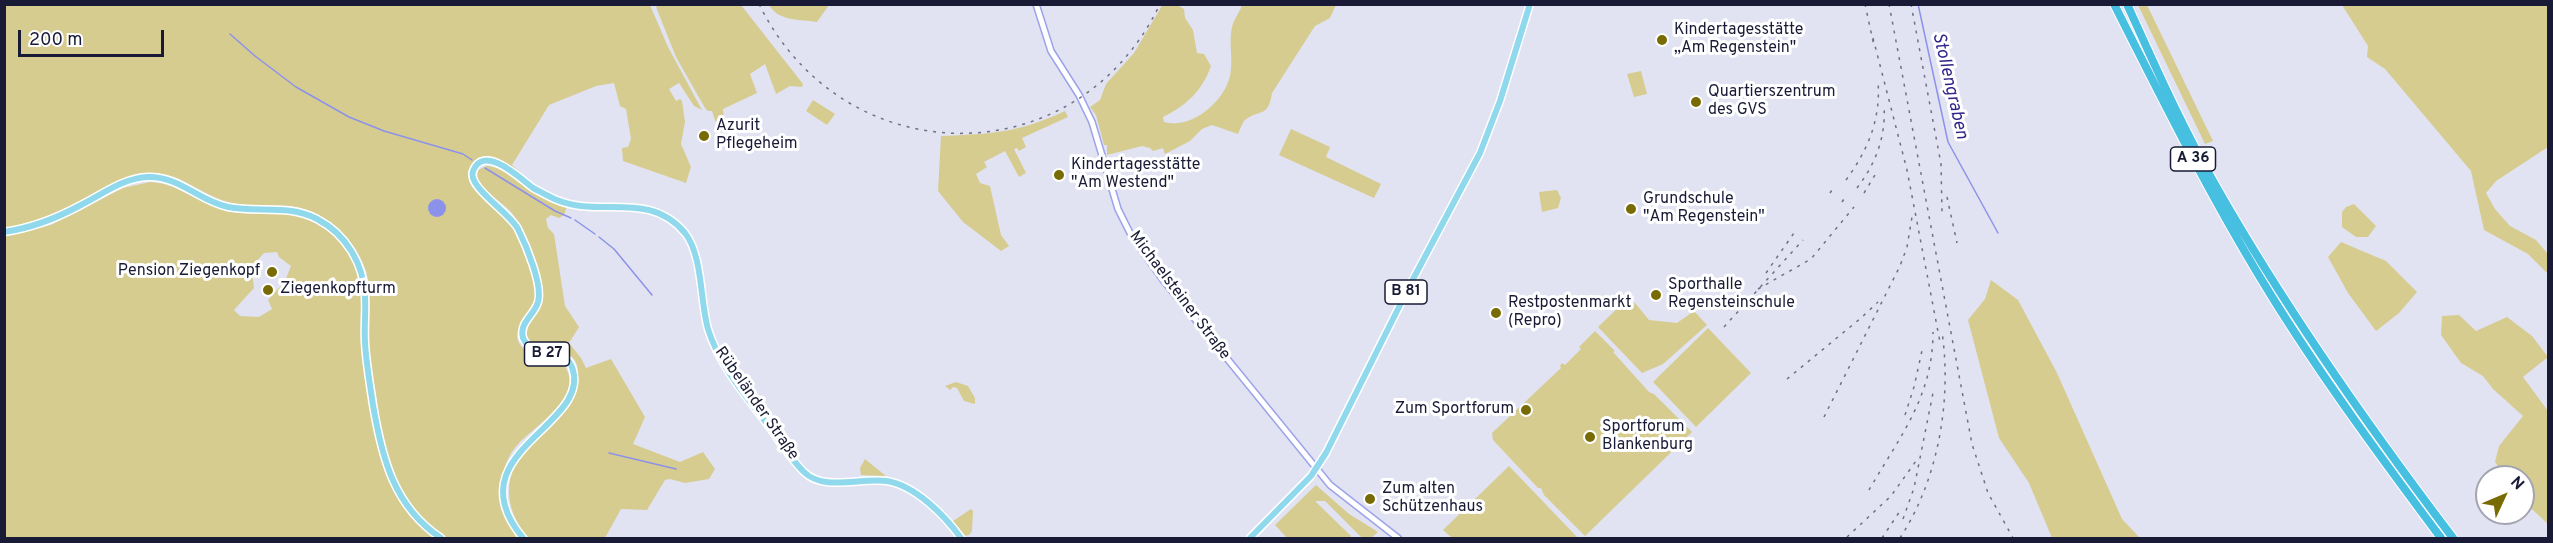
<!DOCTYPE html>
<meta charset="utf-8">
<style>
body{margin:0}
#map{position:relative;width:2553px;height:543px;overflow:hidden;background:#e1e3f2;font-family:Overpass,sans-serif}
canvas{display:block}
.frame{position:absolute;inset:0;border:6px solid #191b36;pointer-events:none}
.north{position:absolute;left:2475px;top:465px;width:60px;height:60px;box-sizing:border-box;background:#fff;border:2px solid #a3a4af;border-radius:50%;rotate:46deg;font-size:16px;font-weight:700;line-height:24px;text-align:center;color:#191b36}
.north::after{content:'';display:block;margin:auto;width:21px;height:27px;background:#796b03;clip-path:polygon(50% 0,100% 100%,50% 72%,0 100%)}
.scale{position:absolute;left:18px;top:30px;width:146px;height:27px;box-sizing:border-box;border:3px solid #191b36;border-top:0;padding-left:8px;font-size:18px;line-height:21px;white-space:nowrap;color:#191b36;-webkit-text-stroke:4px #fff;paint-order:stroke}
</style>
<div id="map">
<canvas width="2553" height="543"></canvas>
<div class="frame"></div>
<div class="north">N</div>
<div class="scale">200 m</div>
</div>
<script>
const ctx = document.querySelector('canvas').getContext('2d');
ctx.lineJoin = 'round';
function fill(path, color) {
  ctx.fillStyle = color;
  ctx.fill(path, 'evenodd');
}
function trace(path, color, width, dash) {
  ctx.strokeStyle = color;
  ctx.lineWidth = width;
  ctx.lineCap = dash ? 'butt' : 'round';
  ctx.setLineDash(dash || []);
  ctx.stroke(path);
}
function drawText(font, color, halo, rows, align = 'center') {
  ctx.font = font + ' Overpass,sans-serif';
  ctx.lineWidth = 6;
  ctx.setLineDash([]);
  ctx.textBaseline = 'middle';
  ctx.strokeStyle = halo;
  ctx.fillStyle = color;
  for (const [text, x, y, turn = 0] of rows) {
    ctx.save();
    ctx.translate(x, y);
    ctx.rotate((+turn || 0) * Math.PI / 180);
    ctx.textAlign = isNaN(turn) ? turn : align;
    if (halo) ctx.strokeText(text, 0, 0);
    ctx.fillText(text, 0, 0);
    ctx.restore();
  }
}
fill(new Path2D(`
 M660,4L741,5L803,84L802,87L790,86L776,94L765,64L750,74L757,93L723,109L724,119L717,126L712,111H708L705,108L676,57L656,7Z
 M1163,4L1177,5L1184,9L1185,18L1193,30L1197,53L1204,54L1211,66C1202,91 1187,105 1163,117L1164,122C1191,130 1224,102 1230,76C1234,59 1227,37 1234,21C1237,15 1240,11 1242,5H1336L1330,18L1315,26L1272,93C1268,119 1260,108 1245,120C1242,123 1240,130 1238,134L1212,125L1202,129L1190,141L1165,154L1163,148L1153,151L1150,148L1142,146L1107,155V145H1104L1096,115L1090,107L1100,100L1106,84L1134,53Z
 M5,5H650L668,47L702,110L694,106L679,83L669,89L676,101L680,99L682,101L685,122L681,144L691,167L686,183L623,161L622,148L628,147L631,139L626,109L620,106L614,83L596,86L549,105L512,165L531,182C517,171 484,139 470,168C468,173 468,180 471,185C478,196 493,203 502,212C515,226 522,246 528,264C531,274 537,285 536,295C533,316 499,334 531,354C540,359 552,358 561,362C590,392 537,425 520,442C494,468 497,512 519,538C504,538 458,542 446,538C440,535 433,529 428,524C392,492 384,448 377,402C374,382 370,363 369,343C367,319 373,295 366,271C359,251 346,233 328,221C292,195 264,212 228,202C201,195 181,173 152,173C126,173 104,189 81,201C57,214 32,225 5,228Z
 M769,5H829L817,22C800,19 779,22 769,5Z
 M2138,5H2147L2213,141L2205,144Z
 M2342,5H2548V147L2496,181L2486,193L2495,209L2510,226L2536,240L2548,254V274L2528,254L2484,230L2471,171L2385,69L2367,57L2368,46Z
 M1641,71L1647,94L1634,97L1627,74Z
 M813,100L835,114L827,125L806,111Z
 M1065,111L1068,117L1022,138L1026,147L1019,151L1017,148L1014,149L1026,173L1019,177L1005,151L984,162L987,167L976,174L980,183L990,186L1001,235L1009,246L1001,251L963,222L938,191L941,136C991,134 1018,133 1065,111Z
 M1291,129L1330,147L1326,157L1381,184L1374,198L1279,155Z
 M487,166C504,165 543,200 567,207L564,215L559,218L551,215L546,219L548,228L554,234L565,306L579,327L569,343L581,358L586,368L611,359L645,417L633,444L680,462L703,452L715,469L709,479L685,483L670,479L665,480L647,510L621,509L605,538H529C506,514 501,479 524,452C546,425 575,417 578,376C580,340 541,358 529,340C519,324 548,313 542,286C537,261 526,226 507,208C497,199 484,192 477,180L478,170Z
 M150,182C179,183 199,204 226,211C254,217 283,208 311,221C334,231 352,253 359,278C364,298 360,320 361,341C362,361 367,380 369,400C378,459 386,500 435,538H5V236L51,225L123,188ZM277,252L279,257L291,266L283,286L292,295L281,286L268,300L272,309L259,317L240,316L234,310L254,288L252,273L258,264L256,262L264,253Z
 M1557,190L1561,198L1558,208L1542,212L1539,192Z
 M2354,204L2376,226L2368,237H2356L2342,227V212L2346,207Z
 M2341,242L2386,261L2417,292L2399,313L2376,331L2348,293L2328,257Z
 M1991,280L2018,300L2057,373L2122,519L2140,538H2052L2029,483L1999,438L1968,320L1985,299Z
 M1625,301L1630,305L1635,303L1649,320L1677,323L1694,311L1707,325L1663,364L1642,373L1598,327Z
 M2459,315L2476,331L2507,317L2532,336L2548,357L2523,377L2548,411V524L2523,501V477H2505L2495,462L2499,446L2523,416L2493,389L2483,376L2461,363L2441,335L2442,316Z
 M1708,328L1751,373L1696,427L1653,382Z
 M1595,331L1615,351L1613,352L1649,392L1654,394L1692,432L1585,536L1544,495L1541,488H1538L1493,440L1492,433L1561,368L1560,366L1562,363L1565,365L1581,349L1579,347Z
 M956,382L968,386L975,398V404L964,401L957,388L953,387L950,390L945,386Z
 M865,459L886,476L861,475L860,468Z
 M1509,466L1578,538H1452L1443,530Z
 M1316,485L1349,514L1378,532L1371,538H1362L1325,501H1315L1351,536L1350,538H1287L1275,525Z
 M971,509L973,511L972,531L969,535L964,536L953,521Z`), '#d6cc90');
fill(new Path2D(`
 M428 208a9 9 0 1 1 18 0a9 9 0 1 1-18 0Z`), '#8c92ea');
trace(new Path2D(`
 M1918,4L1948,142L1998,233
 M230,34L255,56L296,87L349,117L384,131L463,154L472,160
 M485,168L555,211L571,218
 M575,220L595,234
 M599,237L614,249L652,295
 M609,453L676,469`), '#8c92ea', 1.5);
const minor = new Path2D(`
 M1036,4L1051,51L1079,95L1092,122L1118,209L1131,235L1163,280L1330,485L1398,538`);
const major = new Path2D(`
 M4,232C32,228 57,218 81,205C103,194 123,178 148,177C179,176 199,201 228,207C259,213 288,204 317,219C346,234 364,264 365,297C366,312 364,327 365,342C366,363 370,384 373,405C382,458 394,507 441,538
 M523,538C452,452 594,426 572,367C564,346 534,362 523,338C519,322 534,316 538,302C543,285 526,245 518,229C509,212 467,187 473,171C484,143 521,179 533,188C541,192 549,197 557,200C600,218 649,190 685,233C703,256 700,302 708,329C719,365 746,396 768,425C779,441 790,458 804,472C824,492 862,477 887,481C916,486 945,516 961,538
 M1250,538L1311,476L1326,453L1411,283L1480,153L1500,101L1530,4`);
const highway = new Path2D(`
 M2114,4C2166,107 2217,210 2279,308C2329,387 2385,463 2441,538
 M2127,4C2155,66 2183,129 2217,188C2287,311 2368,426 2453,538`);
trace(minor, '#9da3eb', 8);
trace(major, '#fff', 9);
trace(highway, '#fff', 10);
trace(minor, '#fff', 5);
trace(major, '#90d9ed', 6);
trace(highway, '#46bfe1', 8);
trace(new Path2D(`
 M759,4C843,175 1077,178 1160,4
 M1865,4L1874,46
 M1889,4L1972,444L1988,493L2013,538
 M1911,4L1941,164L1942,212
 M1873,38L1907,170L1940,342
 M1846,180C1868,150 1881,119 1878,81
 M1857,188C1876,163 1886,137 1884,105
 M1830,193L1832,190
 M1864,193L1878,170
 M1947,197L1957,243
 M1842,202L1844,199
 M1766,273L1794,233
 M1758,289L1811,259L1854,207
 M1724,327L1803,240
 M1787,379L1861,318L1878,302
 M1905,415L1914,387L1923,346
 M1824,417L1900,266L1907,247L1912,217
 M1869,490C1900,436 1933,397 1933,332
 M1903,519L1914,488L1933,393
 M1847,537L1891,496L1916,461
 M1882,538L1902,508
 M1900,538C1938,480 1952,401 1942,332`), '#6e7086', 1.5, [3, 6]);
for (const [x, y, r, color] of [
 [1662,40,6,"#796b03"],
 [1696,102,6,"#796b03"],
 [704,136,6,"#796b03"],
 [1059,175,6,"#796b03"],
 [1631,209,6,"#796b03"],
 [272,272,6,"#796b03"],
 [268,290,6,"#796b03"],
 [1656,295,6,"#796b03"],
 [1496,313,6,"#796b03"],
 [1526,410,6,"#796b03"],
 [1590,437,6,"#796b03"],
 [1370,499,6,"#796b03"]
]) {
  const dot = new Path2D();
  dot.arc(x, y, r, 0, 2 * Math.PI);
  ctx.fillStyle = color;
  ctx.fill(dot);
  trace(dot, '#fff', 2);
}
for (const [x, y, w] of [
 [2193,159,45],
 [1406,292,42],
 [547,354,45]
]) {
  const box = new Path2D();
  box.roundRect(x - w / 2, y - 12, w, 24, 4.5);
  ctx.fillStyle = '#fff';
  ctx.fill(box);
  trace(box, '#191b36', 1.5);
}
drawText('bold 15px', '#191b36', null, [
 ["A 36",2193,159],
 ["B 81",1406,292],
 ["B 27",547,354]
]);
drawText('16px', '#191b36', '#fff', [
 ["Kindertagesstätte",1674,31],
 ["„Am Regenstein\"",1674,49],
 ["Quartierszentrum",1708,93],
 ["des GVS",1708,111],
 ["Azurit",716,127],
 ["Pflegeheim",716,145],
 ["Kindertagesstätte",1071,166],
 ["\"Am Westend\"",1071,184],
 ["Grundschule",1643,200],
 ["\"Am Regenstein\"",1643,218],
 ["Pension Ziegenkopf",260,272,"right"],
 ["Sporthalle",1668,286],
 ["Regensteinschule",1668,304],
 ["Ziegenkopfturm",280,290],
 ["Restpostenmarkt",1508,304],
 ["(Repro)",1508,322],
 ["Zum Sportforum",1514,410,"right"],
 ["Sportforum",1602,428],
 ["Blankenburg",1602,446],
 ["Zum alten",1382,490],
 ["Schützenhaus",1382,508]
], 'left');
drawText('16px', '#191b36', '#fff', [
 ["Michaelsteiner Straße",1179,296,53],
 ["Rübeländer Straße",756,404,55]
]);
drawText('italic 18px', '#31258a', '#fff', [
 ["Stollengraben",1949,86,77]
]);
</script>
